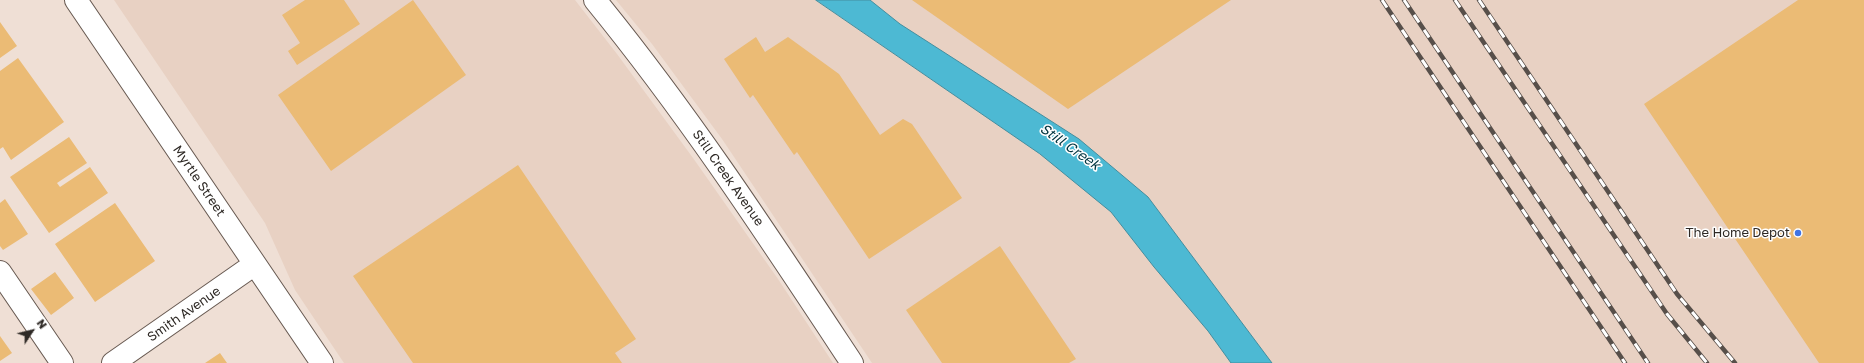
<!DOCTYPE html>
<style>
body{margin:0}
#map{position:relative;width:1864px;height:363px;overflow:hidden;background:#efdfd5;font-family:"Golos Text",sans-serif}
canvas{display:block}
.north{position:absolute;left:12px;top:311px;width:40px;height:40px;-webkit-text-stroke:3px #fff;paint-order:stroke;rotate:55deg;font-size:11px;font-weight:700;line-height:16px;text-align:center;color:#2e2925}
.north::after{content:'';display:block;margin:auto;width:14px;height:18px;background:#2e2925;clip-path:polygon(50% 0,100% 100%,50% 72%,0 100%)}
</style>
<div id="map">
<canvas width="1864" height="363"></canvas>
<div class="north">N</div>
</div>
<script>
const ctx = document.querySelector('canvas').getContext('2d');
ctx.lineJoin = 'round';
function fill(path, color) {
  ctx.fillStyle = color;
  ctx.fill(path, 'evenodd');
}
function trace(path, color, width, dash) {
  ctx.strokeStyle = color;
  ctx.lineWidth = width;
  ctx.lineCap = dash ? 'butt' : 'round';
  ctx.setLineDash(dash || []);
  ctx.stroke(path);
}
function drawText(font, color, halo, rows, align = 'center') {
  ctx.font = font + ' "Golos Text",sans-serif';
  ctx.lineWidth = 3;
  ctx.setLineDash([]);
  ctx.textBaseline = 'middle';
  ctx.strokeStyle = halo;
  ctx.fillStyle = color;
  for (const [text, x, y, turn = 0] of rows) {
    ctx.save();
    ctx.translate(x, y);
    ctx.rotate((+turn || 0) * Math.PI / 180);
    ctx.textAlign = isNaN(turn) ? turn : align;
    if (halo) ctx.strokeText(text, 0, 0);
    ctx.fillText(text, 0, 0);
    ctx.restore();
  }
}
fill(new Path2D(`
 M114,0H575L617,54L693,158L778,279L833,363H344L295,290L265,223Z
 M616,0H1864V363H872L722,139L652,44Z`), '#e8d1c3');
const water = new Path2D(`
 M816,0H870L900,24L1079,139L1148,197L1272,363H1231L1208,331L1154,267L1111,212L1040,154Z`);
fill(water, '#4db9d3');
trace(water, '#448e9f', 1);
fill(new Path2D(`
 M305,0H344L360,24L297,65L288,51L300,43L282,15Z
 M413,0L466,75L331,171L278,95Z
 M912,0H1231L1068,109Z
 M1798,0H1864V363H1819L1644,104Z
 M0,22L17,46L0,58Z
 M756,37L765,52L788,37L839,74L880,135L903,119L912,124L962,198L869,259L797,152L794,155L753,95L750,98L724,59Z
 M18,58L64,122L11,160L3,147L0,149V71Z
 M69,137L87,163L57,183L60,187L90,167L108,193L49,233L10,177Z
 M518,165L636,339L615,353L622,363H413L353,276Z
 M5,199L28,234L3,250L0,246V203Z
 M115,203L155,261L95,302L55,244Z
 M1000,246L1076,359L1069,363H942L906,310Z
 M55,272L74,298L51,315L31,289Z
 M0,336L12,353L0,361Z
 M220,353L227,363H205Z`), '#ebbb75');
const minor = new Path2D(`
 M76,0L322,363
 M595,0C689,115 770,239 852,363
 M0,272L62,363
 M113,363L255,264`);
trace(minor, '#675951', 24);
trace(minor, '#fff', 22);
const rail = new Path2D(`
 M1382,0L1625,363
 M1404,0L1648,363
 M1455,0L1667,314L1707,363
 M1479,0L1677,294L1735,363`);
trace(rail, '#574f4a', 4.5);
trace(rail, '#fff', 3, [9]);
for (const [x, y, r, color] of [
 [1798,233,4,"#4074e4"]
]) {
  const dot = new Path2D();
  dot.arc(x, y, r, 0, 2 * Math.PI);
  ctx.fillStyle = color;
  ctx.fill(dot);
  trace(dot, '#fff', 1.5);
}
drawText('13px', '#2e2925', '#fff', [
 ["Still Creek Avenue",728,178,55],
 ["Myrtle Street",199,181,56],
 ["Smith Avenue",184,314,-35]
]);
drawText('13px', '#2e2925', '#fff', [
 ["The Home Depot",1790,233]
], 'right');
drawText('italic 14px', '#013540', '#fff', [
 ["Still Creek",1070,147,35]
]);
</script>
